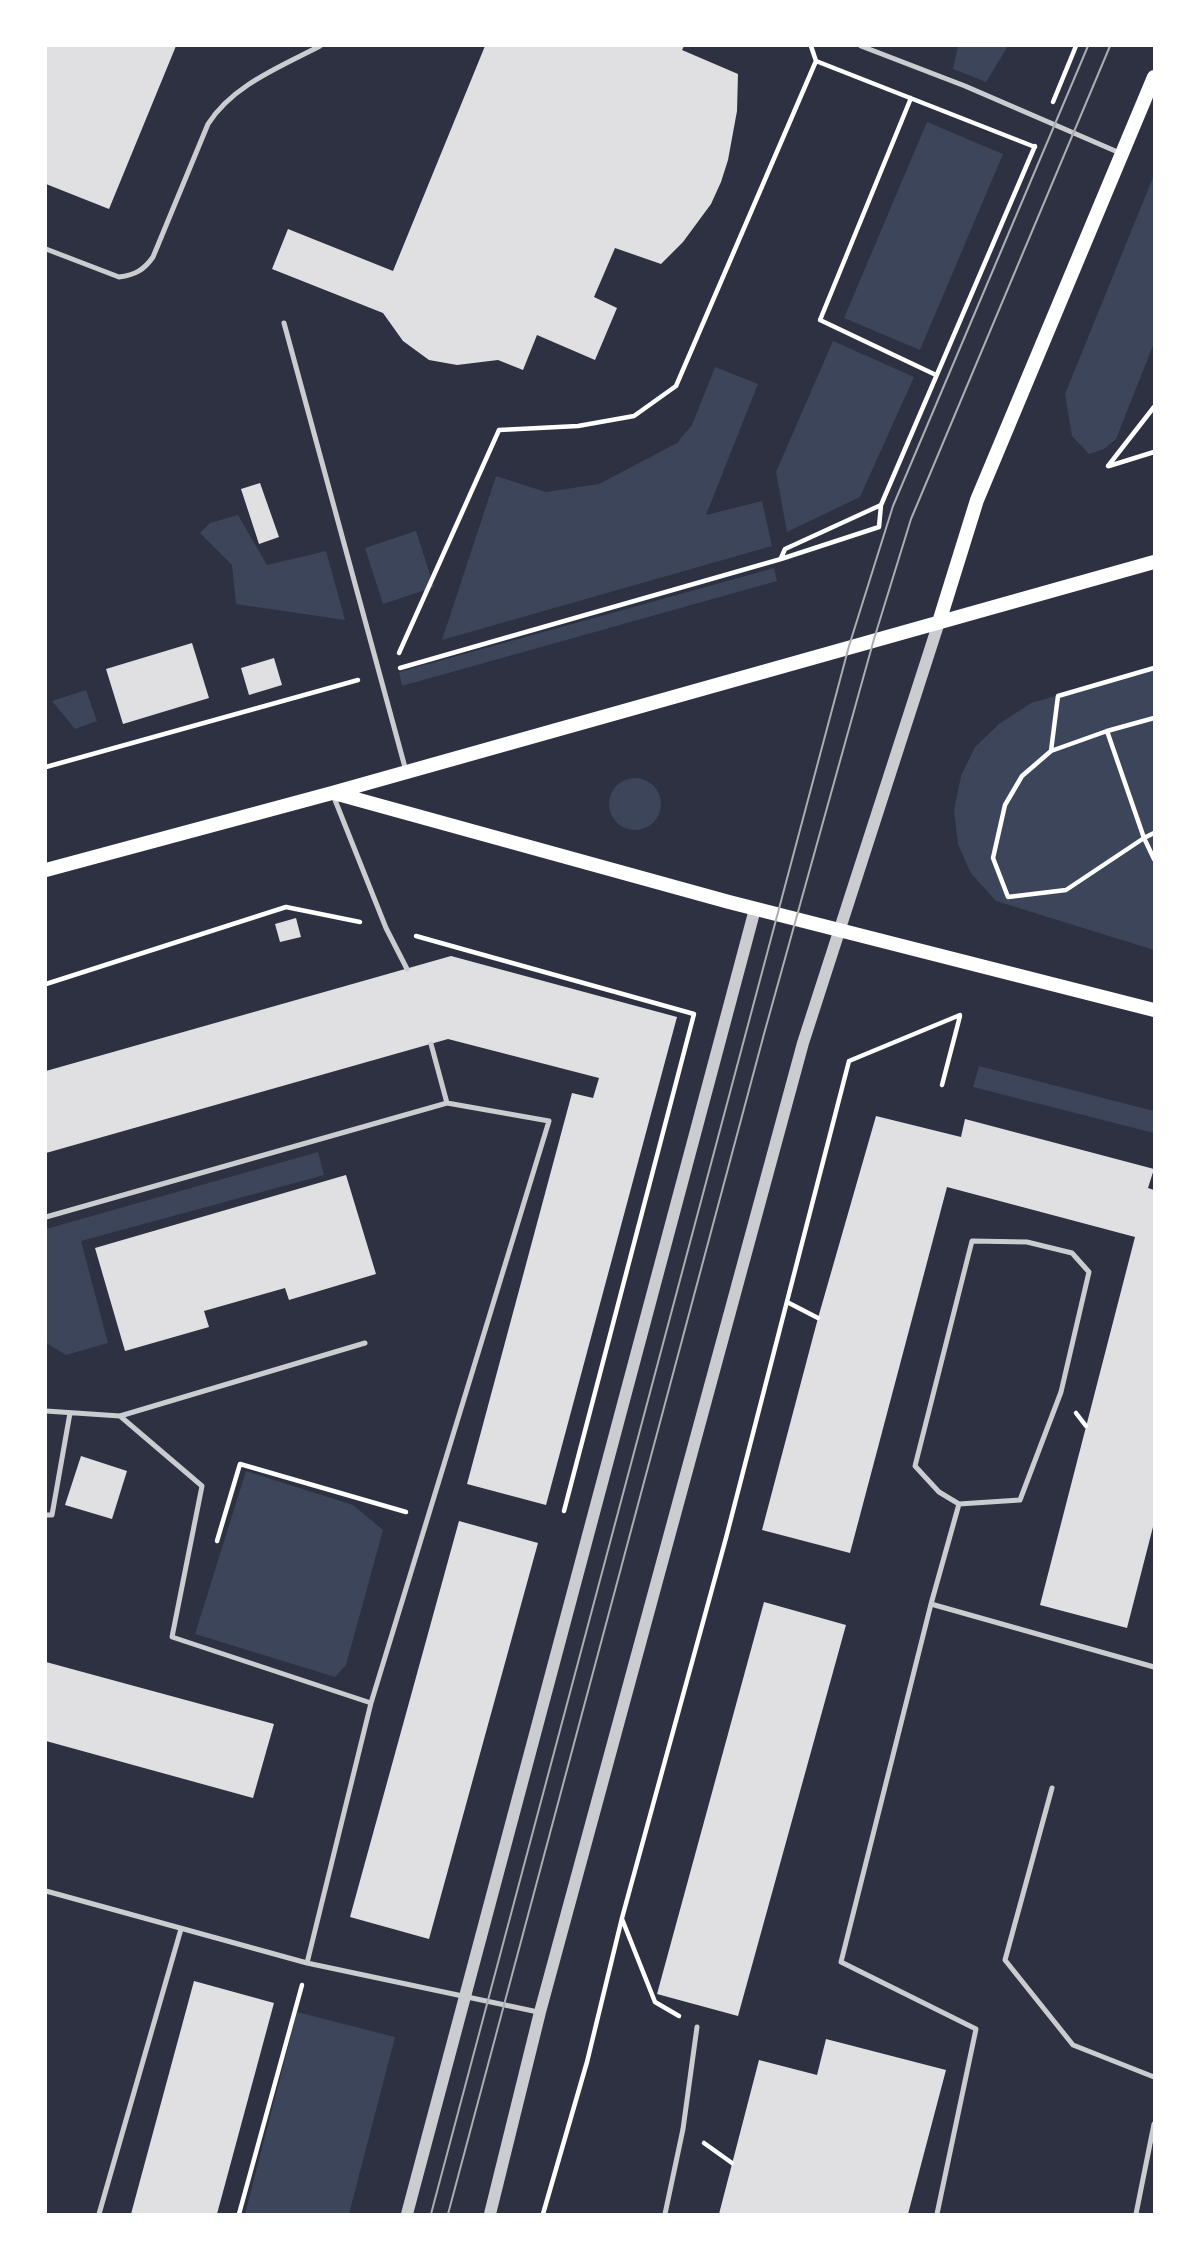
<!DOCTYPE html>
<style>
body{margin:0}
#map{position:relative;width:1200px;height:2260px;overflow:hidden;background:#2d3142;font-family:Lora,serif}
canvas{display:block}
.frame{position:absolute;inset:0;border:47px solid #fff;pointer-events:none}
</style>
<div id="map">
<canvas width="1200" height="2260"></canvas>
<div class="frame"></div>
</div>
<script>
const ctx = document.querySelector('canvas').getContext('2d');
ctx.lineJoin = 'round';
function fill(path, color) {
  ctx.fillStyle = color;
  ctx.fill(path, 'evenodd');
}
function trace(path, color, width, dash) {
  ctx.strokeStyle = color;
  ctx.lineWidth = width;
  ctx.lineCap = dash ? 'butt' : 'round';
  ctx.setLineDash(dash || []);
  ctx.stroke(path);
}
fill(new Path2D(`
 M958,46H1008L986,82L953,69Z
 M927,122L1003,154L920,350L844,318Z
 M1154,175V343L1116,439L1104,449L1089,454L1072,436L1065,394Z
 M833,341L914,377L860,497L787,532L776,472Z
 M715,367L758,384L706,515L762,501L772,546L442,640L496,476L546,492L599,484L677,443L692,425Z
 M238,515L267,565L326,551L345,620L236,604L232,565L200,533L210,523Z
 M416,531L434,587L383,604L365,548Z
 M774,568L777,581L402,686L399,672Z
 M1154,668V950L996,901L970,872L958,844L954,810L961,776L975,747L999,724L1031,703Z
 M86,690L97,721L75,729L52,701Z
 M609 804a26 26 0 1 1 52 0a26 26 0 1 1-52 0Z
 M979,1066L1154,1111V1133L973,1087Z
 M318,1152L324,1175L81,1241L108,1343L66,1355L46,1343V1229Z
 M246,1471L353,1505L383,1530L346,1665L335,1677L195,1634Z
 M297,2012L395,2037L349,2214H245Z`), '#3c4559');
fill(new Path2D(`
 M46,46H176L109,209L46,184Z
 M485,46H684L682,50L738,74L737,111L728,160L721,182L711,204L683,242L661,264L615,248L594,297L617,308L595,360L537,335L523,370L498,360L457,365L429,360L403,341L383,313L272,269L288,229L393,271Z
 M260,483L279,537L259,544L241,489Z
 M192,643L209,698L123,724L106,669Z
 M274,658L282,685L249,695L241,668Z
 M296,918L301,937L280,942L275,924Z
 M451,956L677,1017L546,1505L467,1484L572,1093L593,1098L599,1078L448,1039L46,1153V1071Z
 M876,1116L961,1137L965,1119L1154,1169L1148,1188L1154,1190V1523L1127,1628L1040,1605L1135,1237L947,1187L850,1553L762,1530L818,1318Z
 M346,1175L376,1274L289,1300L285,1288L204,1311L209,1327L125,1351L95,1248Z
 M81,1456L127,1471L112,1519L65,1505Z
 M459,1521L538,1543L429,1939L350,1917Z
 M764,1602L846,1625L738,2016L657,1994Z
 M46,1662L274,1724L253,1798L46,1741Z
 M194,1981L274,2003L217,2214H131Z
 M826,2039L946,2070L908,2214H719L759,2060L817,2075Z`), '#e0e0e3');
trace(new Path2D(`
 M811,46L816,61
 M911,98L820,320L936,375
 M1053,102L1076,46
 M1108,466L1154,407
 M1109,466L1154,452
 M781,558L785,549L881,505L1035,146
 M399,653L499,430L578,426L634,416L676,386L816,61L1035,147
 M400,668L781,559L879,527L881,505
 M1154,668L1058,696L1051,751L1022,776L1005,805L993,858L1008,897L1066,890L1144,838L1154,833
 M1107,731L1144,838L1154,859
 M1051,751L1107,731L1154,718
 M46,767L358,680
 M416,936L694,1014L564,1511
 M46,984L286,907L360,922
 M942,1085L960,1016
 M787,1302L818,1318
 M1076,1413L1086,1426
 M217,1541L240,1464L406,1512
 M622,1919L655,2002L679,2016
 M704,2143L732,2163
 M239,2214L302,1985
 M543,2214L587,2062L622,1918L726,1538L849,1061L960,1015`), '#fff', 4.5);
trace(new Path2D(`
 M861,46L965,86L1120,153
 M46,249L119,277C135,275 144,270 153,257L208,124C233,85 280,67 320,46
 M284,323L406,771
 M333,795L386,928L407,969
 M431,1044L447,1103L549,1121L371,1703L307,1963L538,2012
 M46,1217L447,1103
 M46,1411L120,1416L365,1343
 M120,1416L202,1486L172,1637L371,1703
 M46,1515H52L70,1413
 M931,1604L1154,1667
 M1052,1788L1005,1960L1073,2045L1154,2077
 M46,1891L307,1963
 M99,2214L181,1929
 M665,2214L683,2129L697,2027
 M937,2214L976,2029L841,1962L931,1604L959,1504L1020,1500L1061,1392L1089,1272L1072,1253L1027,1242L972,1241L915,1466L939,1492L959,1504
 M1136,2214L1154,2124`), '#caccd0', 5);
trace(new Path2D(`
 M407,2214L755,909
 M490,2214L540,2012L803,1043L939,622`), '#caccd0', 12);
trace(new Path2D(`
 M939,622L977,500L1154,77
 M334,793L729,902L1154,1010
 M46,870L332,793L1154,562`), '#fff', 14);
trace(new Path2D(`
 M431,2214L849,646L893,506L1088,46
 M448,2214L764,1034L874,639L911,519L1110,46`), '#abadb3', 2);
</script>
